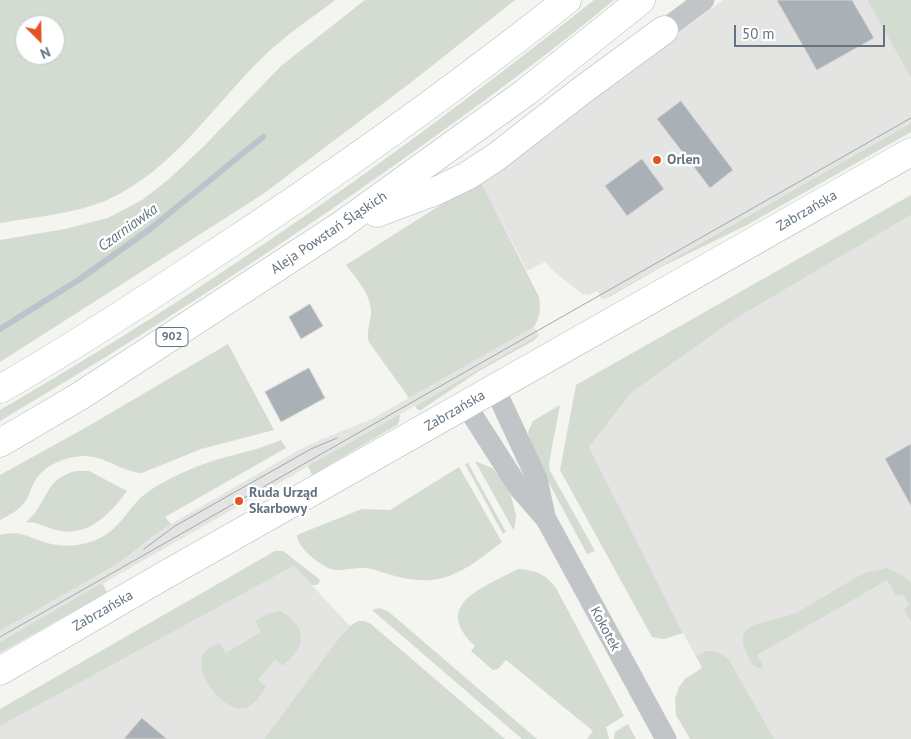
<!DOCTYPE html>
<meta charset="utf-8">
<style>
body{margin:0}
#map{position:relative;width:911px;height:739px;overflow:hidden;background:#f4f4f0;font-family:"PT Sans",sans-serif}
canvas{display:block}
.north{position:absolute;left:15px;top:15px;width:50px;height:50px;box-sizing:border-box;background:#fff;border:1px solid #c1c7cd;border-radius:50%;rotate:157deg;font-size:14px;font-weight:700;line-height:20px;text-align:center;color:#637381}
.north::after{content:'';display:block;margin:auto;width:18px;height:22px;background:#e35421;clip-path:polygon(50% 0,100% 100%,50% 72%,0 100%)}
.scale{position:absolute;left:734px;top:25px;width:151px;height:22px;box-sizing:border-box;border:2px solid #637381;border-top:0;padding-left:6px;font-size:15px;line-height:18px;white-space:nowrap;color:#637381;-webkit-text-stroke:4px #fff;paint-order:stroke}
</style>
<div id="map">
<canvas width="911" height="739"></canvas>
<div class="north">N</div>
<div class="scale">50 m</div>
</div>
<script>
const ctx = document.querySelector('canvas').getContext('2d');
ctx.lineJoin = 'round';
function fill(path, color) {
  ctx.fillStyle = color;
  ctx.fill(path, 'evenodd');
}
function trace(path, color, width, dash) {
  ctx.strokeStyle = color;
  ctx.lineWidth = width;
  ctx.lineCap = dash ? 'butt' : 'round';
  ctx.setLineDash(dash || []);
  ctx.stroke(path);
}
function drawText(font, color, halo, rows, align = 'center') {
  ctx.font = font + ' "PT Sans",sans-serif';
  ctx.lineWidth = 5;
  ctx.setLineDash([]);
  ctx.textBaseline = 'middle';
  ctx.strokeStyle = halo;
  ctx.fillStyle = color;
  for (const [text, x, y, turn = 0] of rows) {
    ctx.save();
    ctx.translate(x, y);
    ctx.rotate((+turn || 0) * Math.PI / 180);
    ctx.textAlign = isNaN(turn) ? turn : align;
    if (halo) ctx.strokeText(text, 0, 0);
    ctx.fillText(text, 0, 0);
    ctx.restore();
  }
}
fill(new Path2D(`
 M723,0H867L911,78V123L602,299L597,291L589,295L582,294L552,270L545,262L527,271L480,180Z
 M911,215V739H763L713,686L685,637L589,447L632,392L735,319Z
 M534,327L539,335L0,642V631L112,567L149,539L171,524L299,450L320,440L372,419Z
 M294,566L350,626L339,638L264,739H0V726Z`), '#e4e5e3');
fill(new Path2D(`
 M0,0H335C312,18 287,34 266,54C215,103 174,170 107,200C74,214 35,217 0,223ZM25,25H55V55H25Z
 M365,0H515L409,84L263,194L0,362V240L65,229L108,218L142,200L168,180L204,146L281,66Z
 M594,0H614C554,50 491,96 427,142C289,241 147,334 0,421V410C208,290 406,150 594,0Z
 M867,0H911V78Z
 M911,123V132L747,225L663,266L609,297L601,300Z
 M480,180L539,297C541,309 540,316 534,327L409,398L369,342C366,332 370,325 371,314C372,296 357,279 346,265Z
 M911,195V215L735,319L632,392L589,447L683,633L664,639L652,637L560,470L576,385Z
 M540,334L533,341L479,371L421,410H418L415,406Z
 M228,344L274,430L201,449L142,473C122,472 104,455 83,456C65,457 44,465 35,481C31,487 30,493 27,499C21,509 10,515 0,520V475L85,428Z
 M560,405L549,463L550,471L595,551L587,554L534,455L528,432L533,421Z
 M400,414L399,422L397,425L312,475L308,466Z
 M281,440L286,448L165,517L171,524L149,539L119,563L0,631V535C22,529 31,539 51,544C65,547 80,546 93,541C122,531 127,506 149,491C170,477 202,463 226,457C245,452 263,448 281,440Z
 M475,461L492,468L504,481L512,499L516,516L514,531Z
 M468,463L506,532L503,534L465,464Z
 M459,467L502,542C481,558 459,577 432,580C410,582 392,575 372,569C360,566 349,570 337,570C324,570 297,548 297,535L362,509L390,510Z
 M76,471H89L127,491C110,514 88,538 56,530C46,527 37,522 26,522C50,502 42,480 76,471Z
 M275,551H283L318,578L320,581L317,585H312L294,566L0,726V709Z
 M887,568C896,572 905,575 911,583V622L904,610L909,604L903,594L899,596L895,594L887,580L757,655L763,666L761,668C754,668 751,662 748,656C743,647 739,634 750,627C758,622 784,618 796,613L864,573Z
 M518,569C535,570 546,574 556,588L624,716L606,727L609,739H587L593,731L506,660L498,669L493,670L471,651L475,646C430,604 485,587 518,569Z
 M102,583L107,592L0,653V642Z
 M380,608L389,612L396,618L537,739H522L372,610Z
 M280,611C294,618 306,631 299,647C296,653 288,660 283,666L275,659L258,680L266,687C262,693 257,701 251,705C230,722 187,670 206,651C209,647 216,645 219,643L226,653L261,632L255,621L269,613Z
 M358,621H364L371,624L505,739H264L339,638L350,626Z
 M706,651C715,651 722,653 729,660L774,739H690L676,715L675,699L679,687L685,679L702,668L696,656Z
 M628,724L636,739H614L615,732Z`), '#d4dbd1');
trace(new Path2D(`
 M0,329L80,279L150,229L263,137`), '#bac5cb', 6);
const building = new Path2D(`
 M777,0H852L874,38L817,70Z
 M681,101L733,170L710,188L657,119Z
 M642,159L664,189L627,216L605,186Z
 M310,304L323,326L301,339L289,317Z
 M309,368L325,398L281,422L265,392Z
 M911,444V506L885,459Z
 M142,718L167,739H124Z`);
fill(building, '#aab1b6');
trace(building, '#d5d5d3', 1);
const secondary = new Path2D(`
 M0,671L158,579L911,152`);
const primary = new Path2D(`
 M377,213L436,191L467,176L496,157L581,91L664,30
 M0,389C72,348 142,302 211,256C333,176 452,91 567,0
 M0,443L80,396L340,226L526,92L641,0`);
trace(secondary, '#b4b8bc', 29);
trace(primary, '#b4b8bc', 29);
trace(new Path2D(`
 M664,30L704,0
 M495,389L537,479L545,516
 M466,405L519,488L546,519L666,739`), '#c1c5c8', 21);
trace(secondary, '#fff', 28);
trace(primary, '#fff', 28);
trace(new Path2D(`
 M144,549L175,526L311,449L337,438
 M0,637L911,118`), '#a2a7ad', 1);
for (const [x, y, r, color] of [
 [657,160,5,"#e35421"],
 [239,501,5,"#e35421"]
]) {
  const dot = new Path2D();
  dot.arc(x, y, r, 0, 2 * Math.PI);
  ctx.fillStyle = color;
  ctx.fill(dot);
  trace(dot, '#fff', 2);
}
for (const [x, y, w] of [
 [172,337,32]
]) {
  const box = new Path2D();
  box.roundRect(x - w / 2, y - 9.5, w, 19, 4);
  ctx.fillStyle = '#fff';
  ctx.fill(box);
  trace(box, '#637381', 1);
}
drawText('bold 12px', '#637381', null, [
 ["902",172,337]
]);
drawText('bold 14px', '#637381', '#fff', [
 ["Orlen",667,160],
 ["Ruda Urząd",249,493],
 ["Skarbowy",249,509]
], 'left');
drawText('14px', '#637381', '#fff', [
 ["Zabrzańska",807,211,-30],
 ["Aleja Powstań Śląskich",329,233,-34],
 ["Zabrzańska",455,411,-30],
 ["Zabrzańska",103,611,-30],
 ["Kokotek",605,629,62]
]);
drawText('italic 15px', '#5f757f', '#fff', [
 ["Czarniawka",128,228,-36]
]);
</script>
